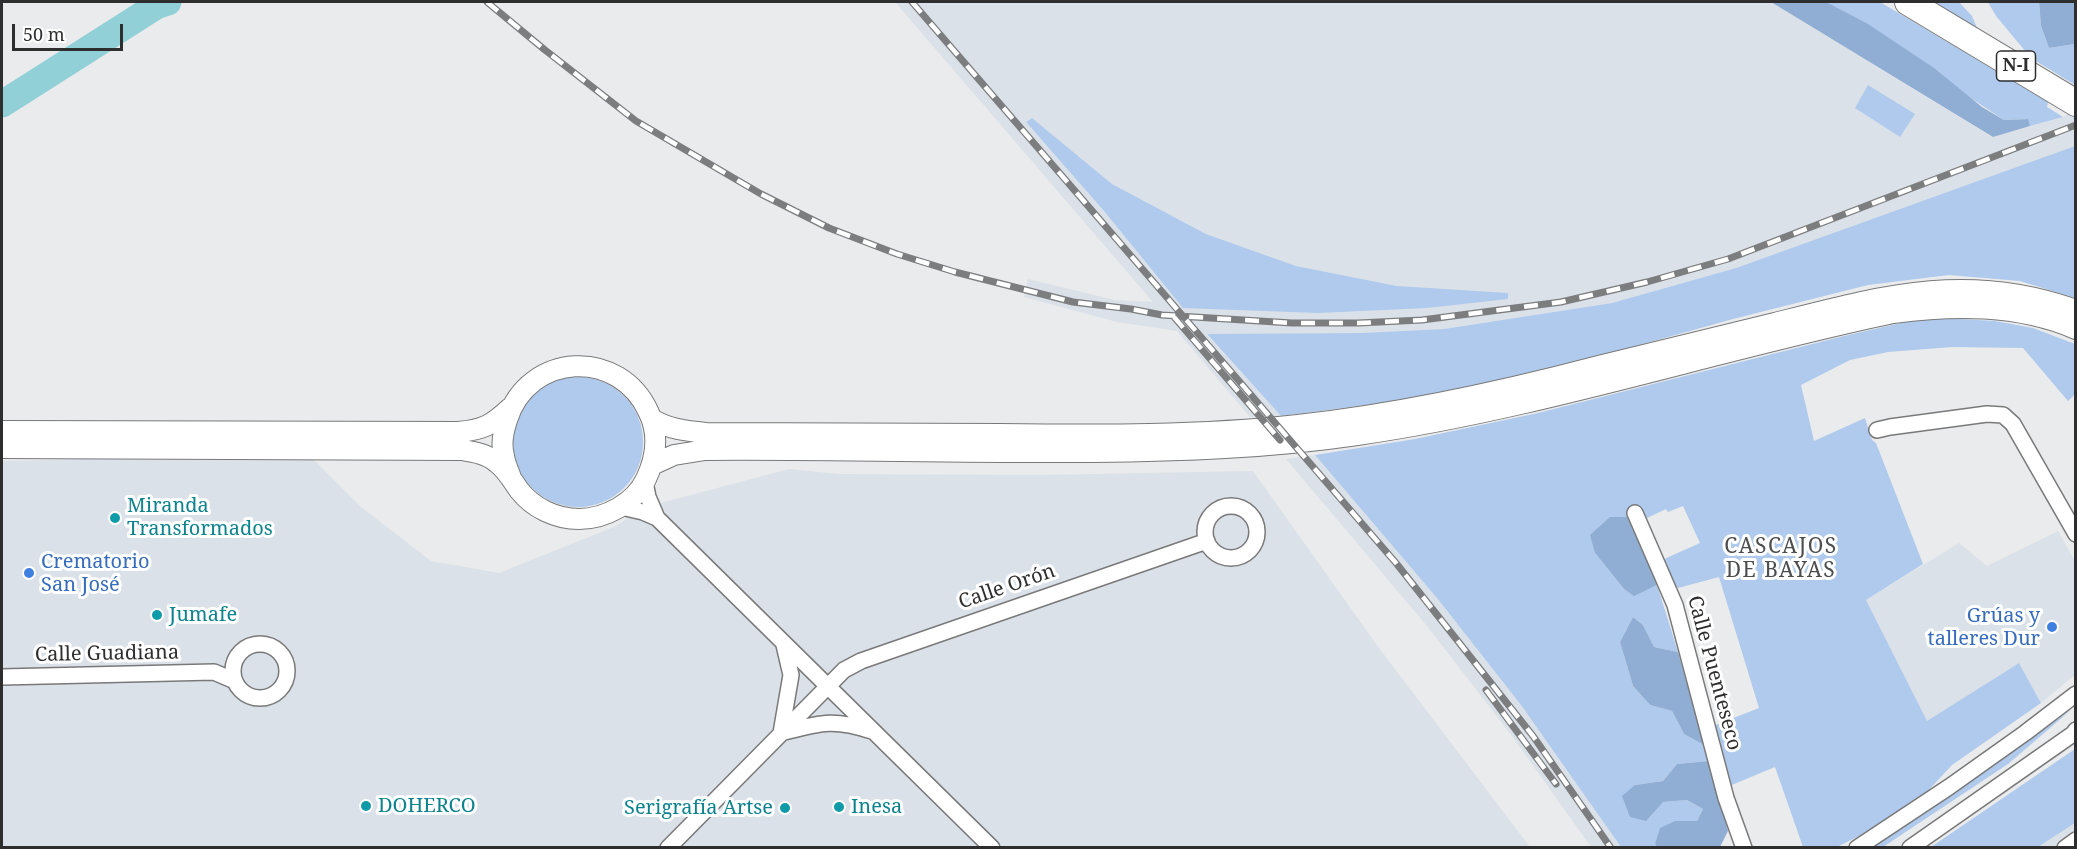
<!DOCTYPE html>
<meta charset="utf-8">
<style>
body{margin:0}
#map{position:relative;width:2077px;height:849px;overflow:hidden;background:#eaebec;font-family:"Noto Serif",serif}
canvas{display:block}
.frame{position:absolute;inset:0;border:3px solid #2e2e2f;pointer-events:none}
.scale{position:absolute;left:12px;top:24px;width:111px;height:27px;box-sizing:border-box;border:3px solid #2e2e2f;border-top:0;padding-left:8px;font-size:18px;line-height:21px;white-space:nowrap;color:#2e2e2f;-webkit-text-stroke:4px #fff;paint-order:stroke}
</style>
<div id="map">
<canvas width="2077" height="849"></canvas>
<div class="frame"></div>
<div class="scale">50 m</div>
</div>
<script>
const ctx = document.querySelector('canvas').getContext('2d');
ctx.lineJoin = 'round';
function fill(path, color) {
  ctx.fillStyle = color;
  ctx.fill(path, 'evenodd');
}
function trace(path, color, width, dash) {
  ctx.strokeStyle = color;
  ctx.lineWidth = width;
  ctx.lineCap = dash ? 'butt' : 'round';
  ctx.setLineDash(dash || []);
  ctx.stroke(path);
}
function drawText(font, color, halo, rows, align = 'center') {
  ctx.font = font + ' "Noto Serif",serif';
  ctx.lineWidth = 6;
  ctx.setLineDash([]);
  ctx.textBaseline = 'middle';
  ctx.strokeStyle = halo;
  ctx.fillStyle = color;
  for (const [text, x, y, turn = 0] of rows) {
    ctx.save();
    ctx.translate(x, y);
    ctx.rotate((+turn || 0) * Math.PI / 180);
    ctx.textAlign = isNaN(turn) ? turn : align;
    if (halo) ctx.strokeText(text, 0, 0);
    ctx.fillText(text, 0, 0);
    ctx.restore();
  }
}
fill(new Path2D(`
 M895,2H1771L1992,137L2063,117L2075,110V146L1736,268L1612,303L1444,329L1361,333L1207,335L1281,416L1250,417L1177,331L1117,322L1024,297L1028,279L1115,300L1153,302ZM1032,118L1112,184L1206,234L1296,266L1397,286L1177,301L1104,211L1026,122Z
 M307,453L361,507L431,561L499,573L614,527L646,507L789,469L838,474L1038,475L1253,471L1379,648L1530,847H2V461Z
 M1315,455L1437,598L1521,705L1621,847H1591L1512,736L1427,626L1286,459Z
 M2058,531L2075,561V675L2041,703L2019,663L1927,722L1866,600L1959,543L1987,566Z
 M2075,823V847H2038Z`), '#dbe1e8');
fill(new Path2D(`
 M1826,2H1880L2048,102L2047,107L2063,117L2030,126L2027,119L2004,120Z
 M1933,2H1959L1972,16L1977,28Z
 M1988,2H2039L2041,26L2049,48L2075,44V85L2031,58L1996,16Z
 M1868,85L1915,114L1900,137L1855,108Z
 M1032,118L1112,184L1206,234L1296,266L1397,286L1508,293V299L1427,308L1318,313L1183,308L1104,211L1026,122Z
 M2075,146V298L2020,281L1949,275L1868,285L1733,319L1607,354L1503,379L1397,401L1281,416L1207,334L1361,333L1444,329L1612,303L1736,268Z
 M1944,318L1995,321L2033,328L2075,344V394L2068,401L2023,348L1952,347L1888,352L1850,360L1801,385L1814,441L1865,418L1872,440L1876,443L1923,564L1866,600L1927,721L2019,663L2041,703L1952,765L1924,795L1873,829L1837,847H1803L1775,767L1727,787L1713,726L1759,708L1719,577L1678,588L1672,584L1662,560L1700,543L1683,506L1668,512L1666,509L1645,519L1595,553L1624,589L1634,595L1657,585L1678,652L1654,647L1643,625L1633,617L1620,642L1633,686L1650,705L1672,711L1684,734L1704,745L1709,761L1677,764L1663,781L1635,785L1663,802L1687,800L1703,809L1697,821H1675L1655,844L1657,847H1621L1521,705L1437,598L1315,455L1415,439L1538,413L1844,336L1905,322Z
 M513 442a65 65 0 1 1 130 0a65 65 0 1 1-130 0Z
 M2071,710L2008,764L1883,847L1868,848L1973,779Z
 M2075,749V823L2038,847H1931Z`), '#afcaec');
fill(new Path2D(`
 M1771,2H1826L1868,24L1934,68L1982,107L2004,120L2028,119L2030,126L1993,137Z
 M2039,2H2075V44L2049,48L2041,26Z
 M1610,517H1629L1657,585L1634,596L1624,589L1595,553L1590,535Z
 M1633,617L1643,625L1654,647L1678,652L1704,745L1684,734L1672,711L1650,705L1633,686L1620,642Z
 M1709,761L1728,831L1720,847H1657L1655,844L1660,828L1675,821H1697L1703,809L1687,800L1663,802L1646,821L1630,817L1622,796L1635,785L1663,781L1677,764Z`), '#90aed3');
trace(new Path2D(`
 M2,104L156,6L168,2`), '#92d0d7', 27);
const minor = new Path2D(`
 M1877,430L1890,427L1987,414L2003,415L2013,424L2076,534
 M645,482L648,497L657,518L992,848
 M1205 532a26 26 0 1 1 52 0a26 26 0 1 1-52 0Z
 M621,507L643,512L657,518
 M1635,513L1675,605L1726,798L1744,848
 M233 671a27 27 0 1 1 54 0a27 27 0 1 1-54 0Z
 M2,677L214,672L235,681
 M781,733C820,723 832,718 872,731
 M781,733L791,675L784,645
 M668,848L844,670L861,661L1207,541
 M1857,848L1949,787L2025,733L2076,694
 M1910,848L2073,734L2076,730
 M2065,848L2076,840`);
const tertiary = new Path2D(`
 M652,419C668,429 687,431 706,433C803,433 901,433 999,434C1099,435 1199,436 1298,425C1400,414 1500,392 1599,366C1658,352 1716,337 1775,323C1881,296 1968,271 2076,310
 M2,431L458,432C483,430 492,425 510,408
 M2,448L462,450C474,452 487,454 496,462C506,469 512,480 519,490C533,508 556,519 579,519C605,519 635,503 646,479C656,458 659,434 649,413C620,347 528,352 507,420C503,432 501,445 504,456C505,464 509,471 511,478
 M652,465L674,455L705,450C834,449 963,453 1092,452C1181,451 1269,448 1357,435C1538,409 1713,351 1893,313C1954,305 2017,304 2076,329`);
const trunk = new Path2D(`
 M1908,2L2076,103`);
trace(minor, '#79797a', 18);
trace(tertiary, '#79797a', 22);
trace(trunk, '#79797a', 28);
trace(minor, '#fff', 15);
trace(tertiary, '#fff', 20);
trace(trunk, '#fff', 26);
const rail = new Path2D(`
 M487,2L545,50L636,121L761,194L829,228L897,254L955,272L1073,302L1131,309L1162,315L1292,323H1358L1422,320L1561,302L1647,282L1728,259L2076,125
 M912,2L1396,563L1533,736L1611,848
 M1174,317L1280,440
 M1486,690L1556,784`);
trace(rail, '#7c7d7e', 7);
trace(rail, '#fff', 4.5, [14]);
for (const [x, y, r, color] of [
 [115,518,6,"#0f9aa8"],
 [29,573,6,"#3f7fe0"],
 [157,615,6,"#0f9aa8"],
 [2052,627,6,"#3f7fe0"],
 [366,806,6,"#0f9aa8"],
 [839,807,6,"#0f9aa8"],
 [785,808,6,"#0f9aa8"]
]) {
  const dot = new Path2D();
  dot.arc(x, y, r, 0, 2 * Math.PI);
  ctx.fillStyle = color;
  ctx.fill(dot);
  trace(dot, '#fff', 2);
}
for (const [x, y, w] of [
 [2016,66,39]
]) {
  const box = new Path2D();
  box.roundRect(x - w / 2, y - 15, w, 30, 4.5);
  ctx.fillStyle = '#fff';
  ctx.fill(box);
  trace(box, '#2e2e2f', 1.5);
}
drawText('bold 18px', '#2e2e2f', null, [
 ["N-I",2016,66]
]);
drawText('20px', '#0d838f', '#fff', [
 ["Miranda",127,506],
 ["Transformados",127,529],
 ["Jumafe",169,615],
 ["DOHERCO",378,806],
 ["Inesa",851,807],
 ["Serigrafía Artse",773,808,"right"]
], 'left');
drawText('20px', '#366cbe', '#fff', [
 ["Crematorio",41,562],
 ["San José",41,585],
 ["Grúas y",2040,616,"right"],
 ["talleres Dur",2040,639,"right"]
], 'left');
drawText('20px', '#2e2e2f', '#fff', [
 ["Calle Orón",1007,587,-19],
 ["Calle Guadiana",107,654,-1],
 ["Calle Puenteseco",1714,673,75]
]);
ctx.letterSpacing = '1.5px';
drawText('21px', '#4c4d4e', '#fff', [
 ["CASCAJOS",1781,547],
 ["DE BAYAS",1781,571]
]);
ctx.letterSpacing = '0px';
</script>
